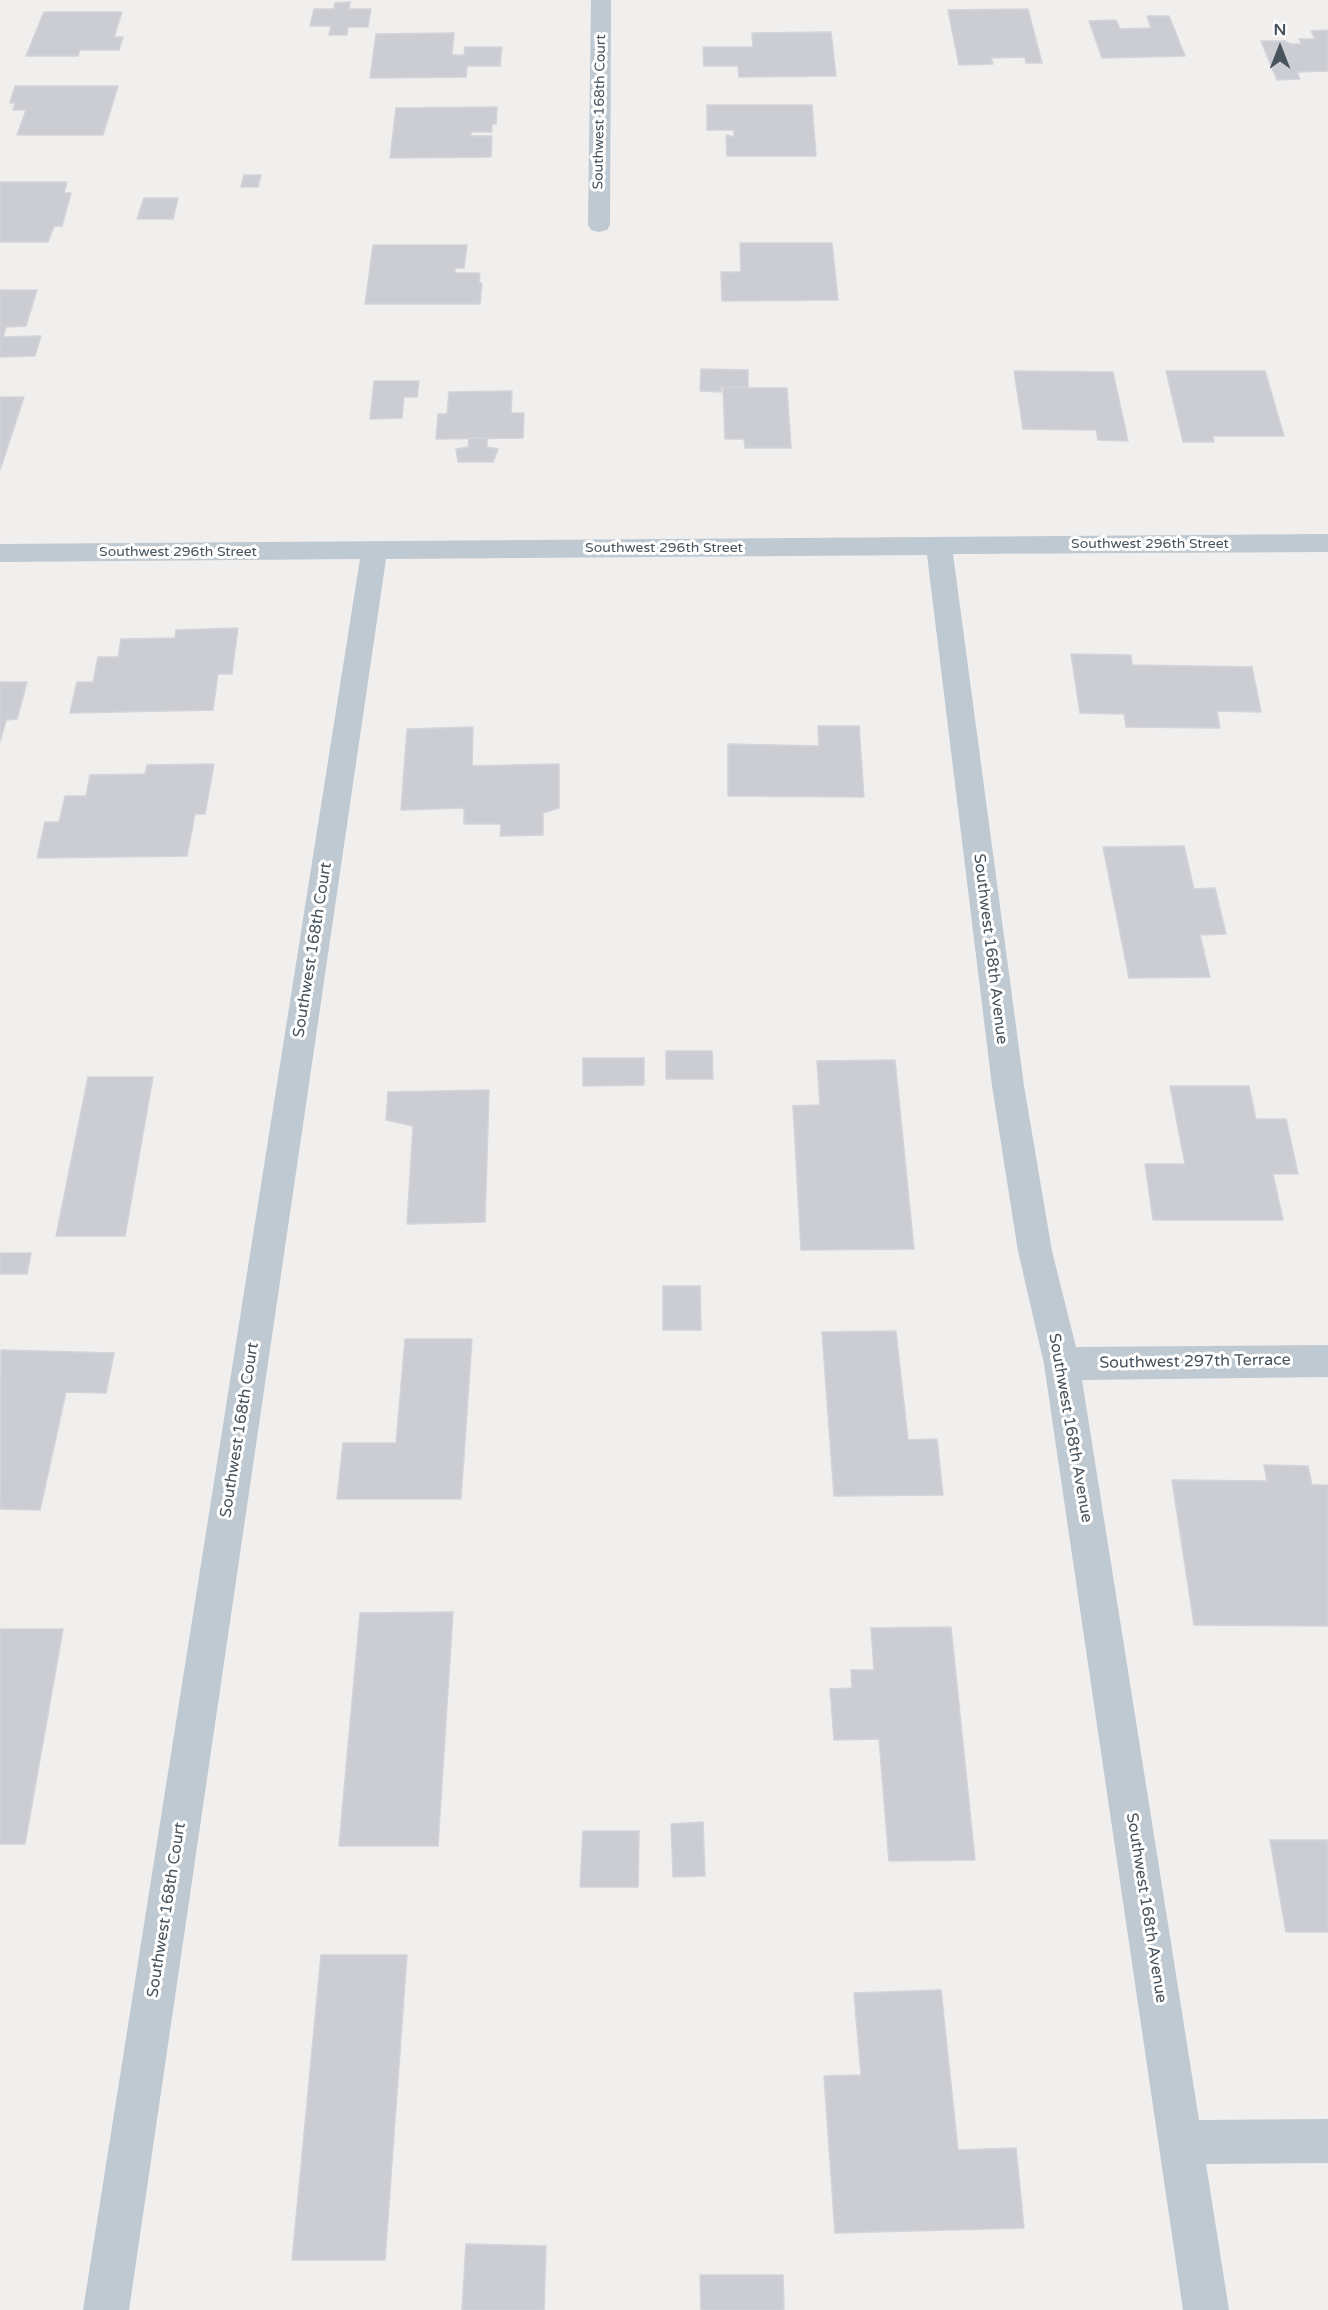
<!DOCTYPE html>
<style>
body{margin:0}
#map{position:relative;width:1328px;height:2310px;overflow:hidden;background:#f1eeee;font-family:"Varela Round",sans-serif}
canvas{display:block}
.north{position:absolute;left:1250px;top:18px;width:60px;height:60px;-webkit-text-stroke:4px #fff;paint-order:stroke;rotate:0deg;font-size:16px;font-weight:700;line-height:24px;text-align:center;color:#46525c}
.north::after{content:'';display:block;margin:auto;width:21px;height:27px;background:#46525c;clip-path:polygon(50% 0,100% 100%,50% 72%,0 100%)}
</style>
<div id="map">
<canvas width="1328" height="2310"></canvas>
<div class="north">N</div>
</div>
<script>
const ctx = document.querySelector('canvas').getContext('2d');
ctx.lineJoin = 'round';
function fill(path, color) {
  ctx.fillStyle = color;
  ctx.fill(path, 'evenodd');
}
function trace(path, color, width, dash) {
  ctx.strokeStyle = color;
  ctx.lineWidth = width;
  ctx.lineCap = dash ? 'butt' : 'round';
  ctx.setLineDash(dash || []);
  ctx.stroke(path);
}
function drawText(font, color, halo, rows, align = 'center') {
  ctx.font = font + ' "Varela Round",sans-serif';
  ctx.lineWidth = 6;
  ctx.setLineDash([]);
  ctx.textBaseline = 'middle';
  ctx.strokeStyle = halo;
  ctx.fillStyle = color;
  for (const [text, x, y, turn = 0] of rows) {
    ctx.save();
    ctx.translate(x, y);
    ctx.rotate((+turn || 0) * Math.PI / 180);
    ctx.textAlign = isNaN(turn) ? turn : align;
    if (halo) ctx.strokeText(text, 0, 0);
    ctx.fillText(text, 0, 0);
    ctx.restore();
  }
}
const building = new Path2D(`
 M350,2L349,9H371L368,27H348L347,35H329L331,26H310L314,9H334L335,3Z
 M1028,9L1042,63H1026L1025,57L991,58L993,64L959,65L948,10Z
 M44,12H122L114,37H123L119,50H80L78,56H26Z
 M1147,16H1169L1185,56L1102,58L1089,21L1116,20L1120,29L1151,28Z
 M1328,30V71L1297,72L1300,79L1277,80L1261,41H1285L1290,44H1302L1299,39H1315L1311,31Z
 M831,32L836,76L739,77L738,66H704L703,47H753L752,33Z
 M454,33L452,55H464L465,47H502L500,66H467L466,77L370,78L376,34Z
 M15,86H118L103,135H17L26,110H13L15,103H10Z
 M707,105H812L816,156H727L726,135L734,137V130H707Z
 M497,107L496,124H492V132H471V136H492L491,157L390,158L396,108Z
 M244,175H261L258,187H241Z
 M0,182H67L64,193H71L62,226H54L48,242H0Z
 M144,198H178L173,219H137Z
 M740,243H832L838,300L722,301L721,272H741Z
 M373,245H467L464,268H455V273H480L479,283H482L480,304H365Z
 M0,290H37L26,326L6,327L3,337L41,336L35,356L0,357Z
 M701,369L748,370V387H721V392L700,391Z
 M1014,371L1113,372L1128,441L1098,440L1096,430L1023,429Z
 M1166,371H1265L1284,436H1213L1214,442H1183Z
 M374,381H419L417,397H404L402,418L370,419Z
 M723,388H787L791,448H745L744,439H725Z
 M512,391L511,413H524L523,438L436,439L438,414H447L449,392Z
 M0,397H24L0,470Z
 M469,438H487V447L498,449L493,462H458L456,449L468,447Z
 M238,628L232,674H218L213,710L70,713L77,682H93L98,657H118L121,639L175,638L176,630Z
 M1071,654L1131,655L1132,665L1252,667L1261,712L1217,711L1220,728L1126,727L1124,714L1080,713Z
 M0,682H27L17,719L6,720L0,742Z
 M818,726H859L864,797L728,796V744L819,746Z
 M473,727L472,766L559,764V808L543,813V835L500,836L501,824H464V808L401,810L407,729Z
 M214,764L205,814H195L187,856L37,858L45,822H59L65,796H86L90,775L145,774L147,765Z
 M1184,846L1194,889L1215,888L1226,934L1200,935L1210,977L1129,978L1103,847Z
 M666,1051H712L713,1079H666Z
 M583,1058H644V1085L583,1086Z
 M895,1060L914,1249L801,1250L793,1106L820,1105L817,1061Z
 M88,1077H153L125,1236H56Z
 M1170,1086H1249L1256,1119H1286L1298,1174H1273L1283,1220H1153L1145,1164H1185Z
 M489,1090L485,1222L407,1224L413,1126L386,1120L388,1092Z
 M0,1253H31L27,1274H0Z
 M663,1286H700L701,1330H663Z
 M896,1331L908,1440L937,1439L943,1495L834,1496L822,1332Z
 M405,1339H472L461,1499H337L343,1443H396Z
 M1,1350L114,1353L106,1393L66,1392L40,1510L0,1509Z
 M1264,1465L1308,1466L1312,1485H1328V1626L1194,1625L1172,1480L1267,1481Z
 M453,1612L438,1846H339L360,1613Z
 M951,1627L975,1860L889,1861L879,1739L834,1740L830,1689L852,1688L851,1670H874L871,1628Z
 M0,1629H63L25,1844H0Z
 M703,1822L705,1876L673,1877L671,1824Z
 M583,1831H639L638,1887H580Z
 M1270,1840H1328V1932H1286Z
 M321,1955H407L385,2260H292Z
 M941,1990L958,2150L1016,2148L1024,2228L835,2233L824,2076L861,2075L854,1993Z
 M466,2244L546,2246L544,2310H462Z
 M700,2275H783L784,2310H701Z`);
fill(building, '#cbcdd3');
trace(building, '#d2d4da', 1.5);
fill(new Path2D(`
 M591,0H611L610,225L607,230L599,232L591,230L588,225Z
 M1328,534V552L953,554L1024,1086L1052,1251L1076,1347L1328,1345V1377L1082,1380L1199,2120L1328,2119V2163L1206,2164L1229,2310H1183L1044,1364L1018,1251L992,1086L927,555L386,559L129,2310H83L360,559L0,562V544Z`), '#bec9d1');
drawText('14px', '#46525c', '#fff', [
 ["Southwest 168th Court",600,112,-89],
 ["Southwest 296th Street",1150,544],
 ["Southwest 296th Street",664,548],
 ["Southwest 296th Street",178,552]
]);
drawText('16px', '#46525c', '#fff', [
 ["Southwest 168th Avenue",990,949,83],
 ["Southwest 168th Court",313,950,-81],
 ["Southwest 297th Terrace",1195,1362,-1],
 ["Southwest 168th Avenue",1070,1428,80],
 ["Southwest 168th Court",240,1430,-81],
 ["Southwest 168th Avenue",1146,1908,81],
 ["Southwest 168th Court",167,1910,-81]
]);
</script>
